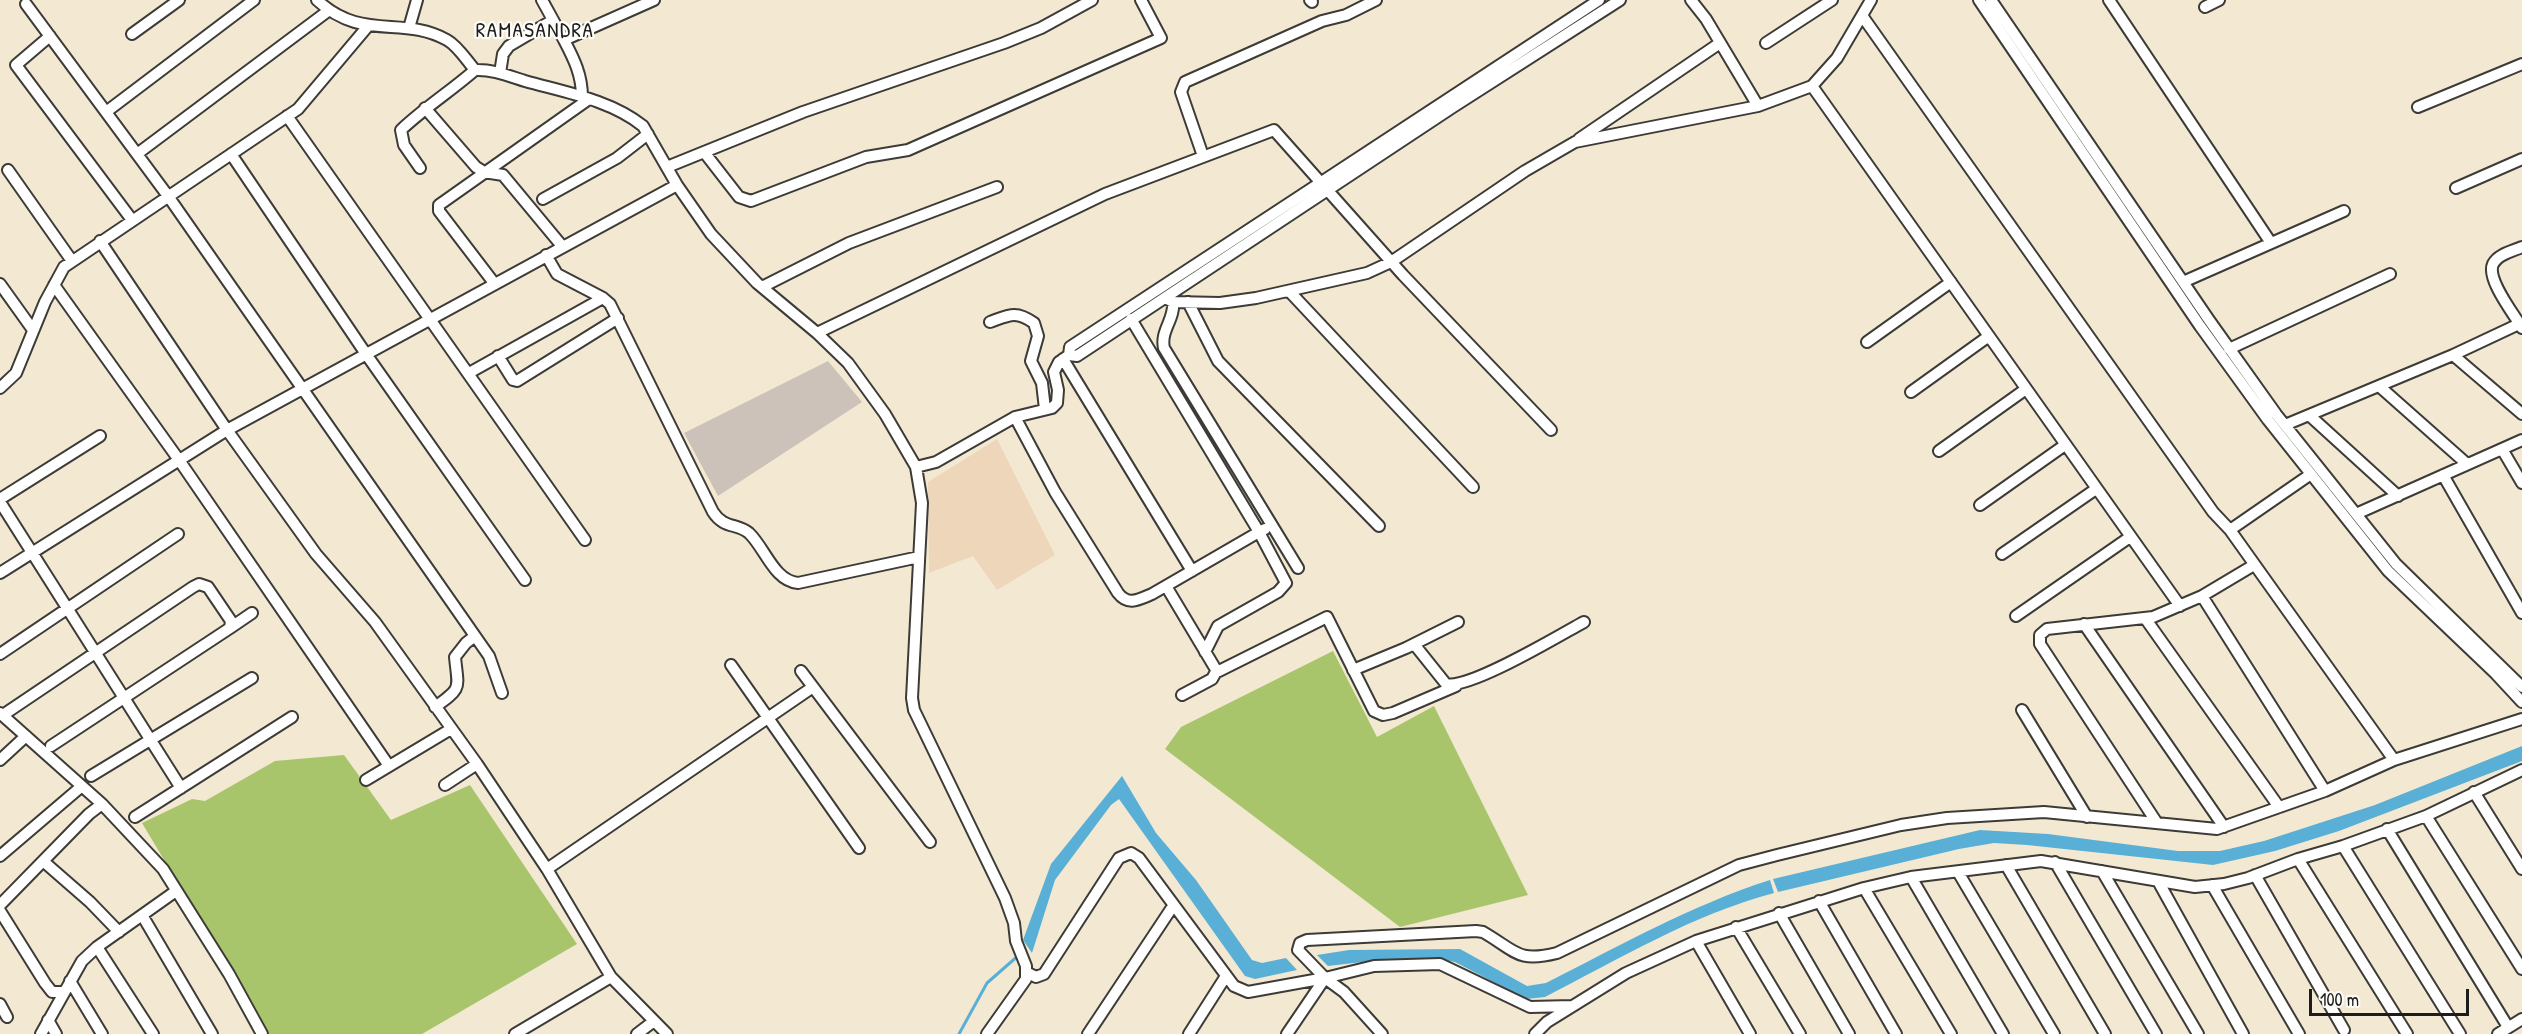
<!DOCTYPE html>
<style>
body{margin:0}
#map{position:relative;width:2522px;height:1034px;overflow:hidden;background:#f3e9d2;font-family:"Patrick Hand",sans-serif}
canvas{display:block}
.scale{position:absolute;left:2309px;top:989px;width:160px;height:27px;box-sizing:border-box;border:3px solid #1c1c1c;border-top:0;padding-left:8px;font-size:18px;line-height:21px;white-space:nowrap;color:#1c1c1c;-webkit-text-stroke:4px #fdfcf7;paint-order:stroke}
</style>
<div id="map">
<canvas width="2522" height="1034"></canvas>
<div class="scale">100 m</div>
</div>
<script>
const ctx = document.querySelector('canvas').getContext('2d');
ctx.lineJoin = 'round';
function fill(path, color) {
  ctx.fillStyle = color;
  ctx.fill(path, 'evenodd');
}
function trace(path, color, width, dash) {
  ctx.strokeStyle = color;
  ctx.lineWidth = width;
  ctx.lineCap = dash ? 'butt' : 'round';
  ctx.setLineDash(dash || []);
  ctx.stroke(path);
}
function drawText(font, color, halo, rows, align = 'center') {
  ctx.font = font + ' "Patrick Hand",sans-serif';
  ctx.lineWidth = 4.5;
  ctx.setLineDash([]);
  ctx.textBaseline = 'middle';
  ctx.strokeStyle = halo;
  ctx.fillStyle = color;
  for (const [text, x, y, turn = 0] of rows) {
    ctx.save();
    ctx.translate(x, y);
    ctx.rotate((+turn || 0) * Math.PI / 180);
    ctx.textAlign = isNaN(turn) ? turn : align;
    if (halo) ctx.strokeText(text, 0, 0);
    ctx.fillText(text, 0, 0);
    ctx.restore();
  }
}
fill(new Path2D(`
 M997,439L1055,555L997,590L973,556L929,573L928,482Z`), '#eed6bb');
fill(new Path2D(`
 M828,361L862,402L718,496L684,433Z`), '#ccc2b9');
fill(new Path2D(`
 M1333,651L1377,737L1434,706L1528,895L1400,927L1165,749L1181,727Z
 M344,755L391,820L470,785L577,944L422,1034H268L142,823L192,799L205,801L275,761Z`), '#a8c56c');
fill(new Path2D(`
 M2522,746V761L2339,831L2275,851L2213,865L2027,845L1994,843L1959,849L1778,892L1773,879L1980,830L2048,834L2178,851H2220L2264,841L2375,805Z
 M1122,776L1156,833L1196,880L1252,960L1262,963L1286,958L1297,970L1255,979L1245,976L1119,799L1111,805L1055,880L1032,953L1023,940L1051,864Z
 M1770,880L1774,893C1694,914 1619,959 1545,997L1526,999L1455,962L1437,959L1371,961L1328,966L1317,955L1349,950L1460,949L1527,986L1546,983C1619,946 1692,905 1770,880Z`), '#59afd5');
trace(new Path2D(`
 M959,1034L987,983L1019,955`), '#59afd5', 3);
const minor = new Path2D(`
 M317,0C362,42 402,15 447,40C458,46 467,61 475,70C492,69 509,76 525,81C564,92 611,100 643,126L677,185L711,234L757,283L817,333L848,363L885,414L916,467L922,503L912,698L914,710L1005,898L1014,923L1016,941L1026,966V979L987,1034
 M542,0L553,20
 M1310,0L1312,2
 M1599,0L1070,347L1069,355L1077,356L1453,107L1620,0
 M1691,0L1706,19L1758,106
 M1979,0L2200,326L2268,420L2388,571L2496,674L2522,702
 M1991,0L2209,320L2276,414L2396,564L2522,687
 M2109,0L2271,243
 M26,4L168,196L489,656L502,693
 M2205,7L2219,0
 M1863,17L2213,512L2230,530L2394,760
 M409,28L417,0
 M132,34L179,0
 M50,36L16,65L132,220
 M564,40C574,59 582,75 582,97
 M1766,43L1832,0
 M500,73L503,54L509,46L553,20L564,40L654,0
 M1812,86L2180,606
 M2418,107L2522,64
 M425,108L476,167L484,172L503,175L562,246
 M106,112L254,0
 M287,116L585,540
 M1579,139L1720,43
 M704,152L739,197L751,201L866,157L908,150L1161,38L1141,0
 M137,154L328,11
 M231,154L366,354L525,580
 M1203,156L1181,92L1185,82L1322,21L1346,15L1376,0
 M667,167L803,112L1004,43L1041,28L1092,0
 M420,168L404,145L401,130C424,108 451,91 475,70
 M8,170L72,261
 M2456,188L2522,159
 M543,199L617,158L648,134
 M100,241L227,430L316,554L375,622L477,764L547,869L611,977L667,1034
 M2522,247C2513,251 2498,254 2493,264C2486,279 2514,314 2522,328
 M546,255L557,274L603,298L610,304L713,512C724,529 737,523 749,533C765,548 774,581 798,583L919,557
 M2183,282L2344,211
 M494,283L439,211V205L589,99
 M0,284L33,330
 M54,285L179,460L389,766
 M762,287L849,243L997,187
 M1289,291L1473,487
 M1165,298L1173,302L1220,303L1256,298L1367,273L1391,262L1525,171L1575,142L1758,106L1812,86L1837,58L1871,0
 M1173,302C1175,319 1160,331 1164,348L1298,568
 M1188,302L1218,361L1379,526
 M990,322C1009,315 1016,310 1034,323L1038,336L1031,361L1042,383L1045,409
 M817,333L1105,194L1274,130L1403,275L1551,430
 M1867,342L1951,282
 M2229,349L2390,274
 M2453,355L2522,414
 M498,356L513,380L517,381L618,318
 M1063,359L1192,571
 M469,373L603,298
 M2379,386L2467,464
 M0,388L16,373L45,302L64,267L298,109L368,26
 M1911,392L1989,336
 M2309,415L2398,496
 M1015,417L1055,492L1118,593C1128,606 1138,600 1152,594L1259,532L1131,319
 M2285,425L2453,355L2519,324
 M2502,449L2522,483
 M1939,451L2026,389
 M916,467L936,462L1015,417L1052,408L1057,403L1058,390L1054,372L1059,362L1069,355
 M2443,475L2522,613
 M0,499L100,436
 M0,502L181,788
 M1980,505L2065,445
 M2356,514L2522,440
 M2230,530L2311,474
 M2002,554L2096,489
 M0,573L227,430L677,185
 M1166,586L1215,668L1219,671L1327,617L1374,711L1383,715L1393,713L1456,686
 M2202,596L2325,791
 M2016,616L2130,537
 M2145,618L2279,807
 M2084,624L2224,827
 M230,628L252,613
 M1414,644L1446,684C1469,690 1560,635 1584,622
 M1205,652L1218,626L1278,592L1286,583L1259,532L1265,529
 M0,654L178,534
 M731,665L859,848
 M1353,670L1406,648L1458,622
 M801,671L930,842
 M1182,695L1212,679L1217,670
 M435,707C463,687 458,689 455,657L466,643L475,636
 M2022,710L2087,817
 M0,713L102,804L163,869L229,974L262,1034
 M3,715L193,587L199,584L208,587L231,621L230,628L51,746
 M0,760L26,736
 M91,776L252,678
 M366,780L451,729
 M445,785L477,764
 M2474,792L2522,869
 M2426,816L2522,969
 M135,817L292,717
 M2157,823L2040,644V635L2047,629L2153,617L2202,596L2254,565
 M2387,829L2508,1027
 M2343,846L2460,1034
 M0,856L82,786
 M2298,859L2407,1034
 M43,861L90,902L119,932
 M2055,862L2156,1034
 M2006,865L2105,1034
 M547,869L813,687
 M2102,871L2198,1034
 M1958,872L2054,1034
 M2255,875L2344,1030
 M1911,877L2003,1034
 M2158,881L2243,1034
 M2212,885L2299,1034
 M1864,888L1951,1034
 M1819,901L1896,1034
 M0,905L89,814L102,804
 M0,911L45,983L52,992H64
 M1779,913L1849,1034
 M142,915L212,1034
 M1736,927L1800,1034
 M1696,941L1750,1034
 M97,947L153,1034
 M1028,973L1036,977L1044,974L1119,858L1131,853L1139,858L1234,986L1248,992L1325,978L1344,992L1382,1034
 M1325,978L1298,950L1300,943L1307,940L1476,931L1483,932C1516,951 1517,963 1557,953L1739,865L1777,855L1901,825L1947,818L2044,812L2217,829L2325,791L2394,760L2522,719
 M70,981L102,1034
 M0,1004L7,1017
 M48,1020L56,1034
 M41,1034L82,961L97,947L176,891
 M515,1034L611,977
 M637,1034L654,1021
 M1088,1034L1173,906
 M1189,1034L1226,976
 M1287,1034L1325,978L1374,966L1440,964L1530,1007L1572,1006
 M1535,1034L1547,1022L1626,973L1696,941L1864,888L1911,877L2041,861L2195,887L2224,884L2248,878L2298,859L2343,846L2426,816L2522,770
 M2498,1034L2522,1019`);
trace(minor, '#3c3b37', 14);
trace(minor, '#fff', 10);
ctx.letterSpacing = '1.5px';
drawText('21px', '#1c1c1c', '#fdfcf7', [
 ["RAMASANDRA",535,31]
]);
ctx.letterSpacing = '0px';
</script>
